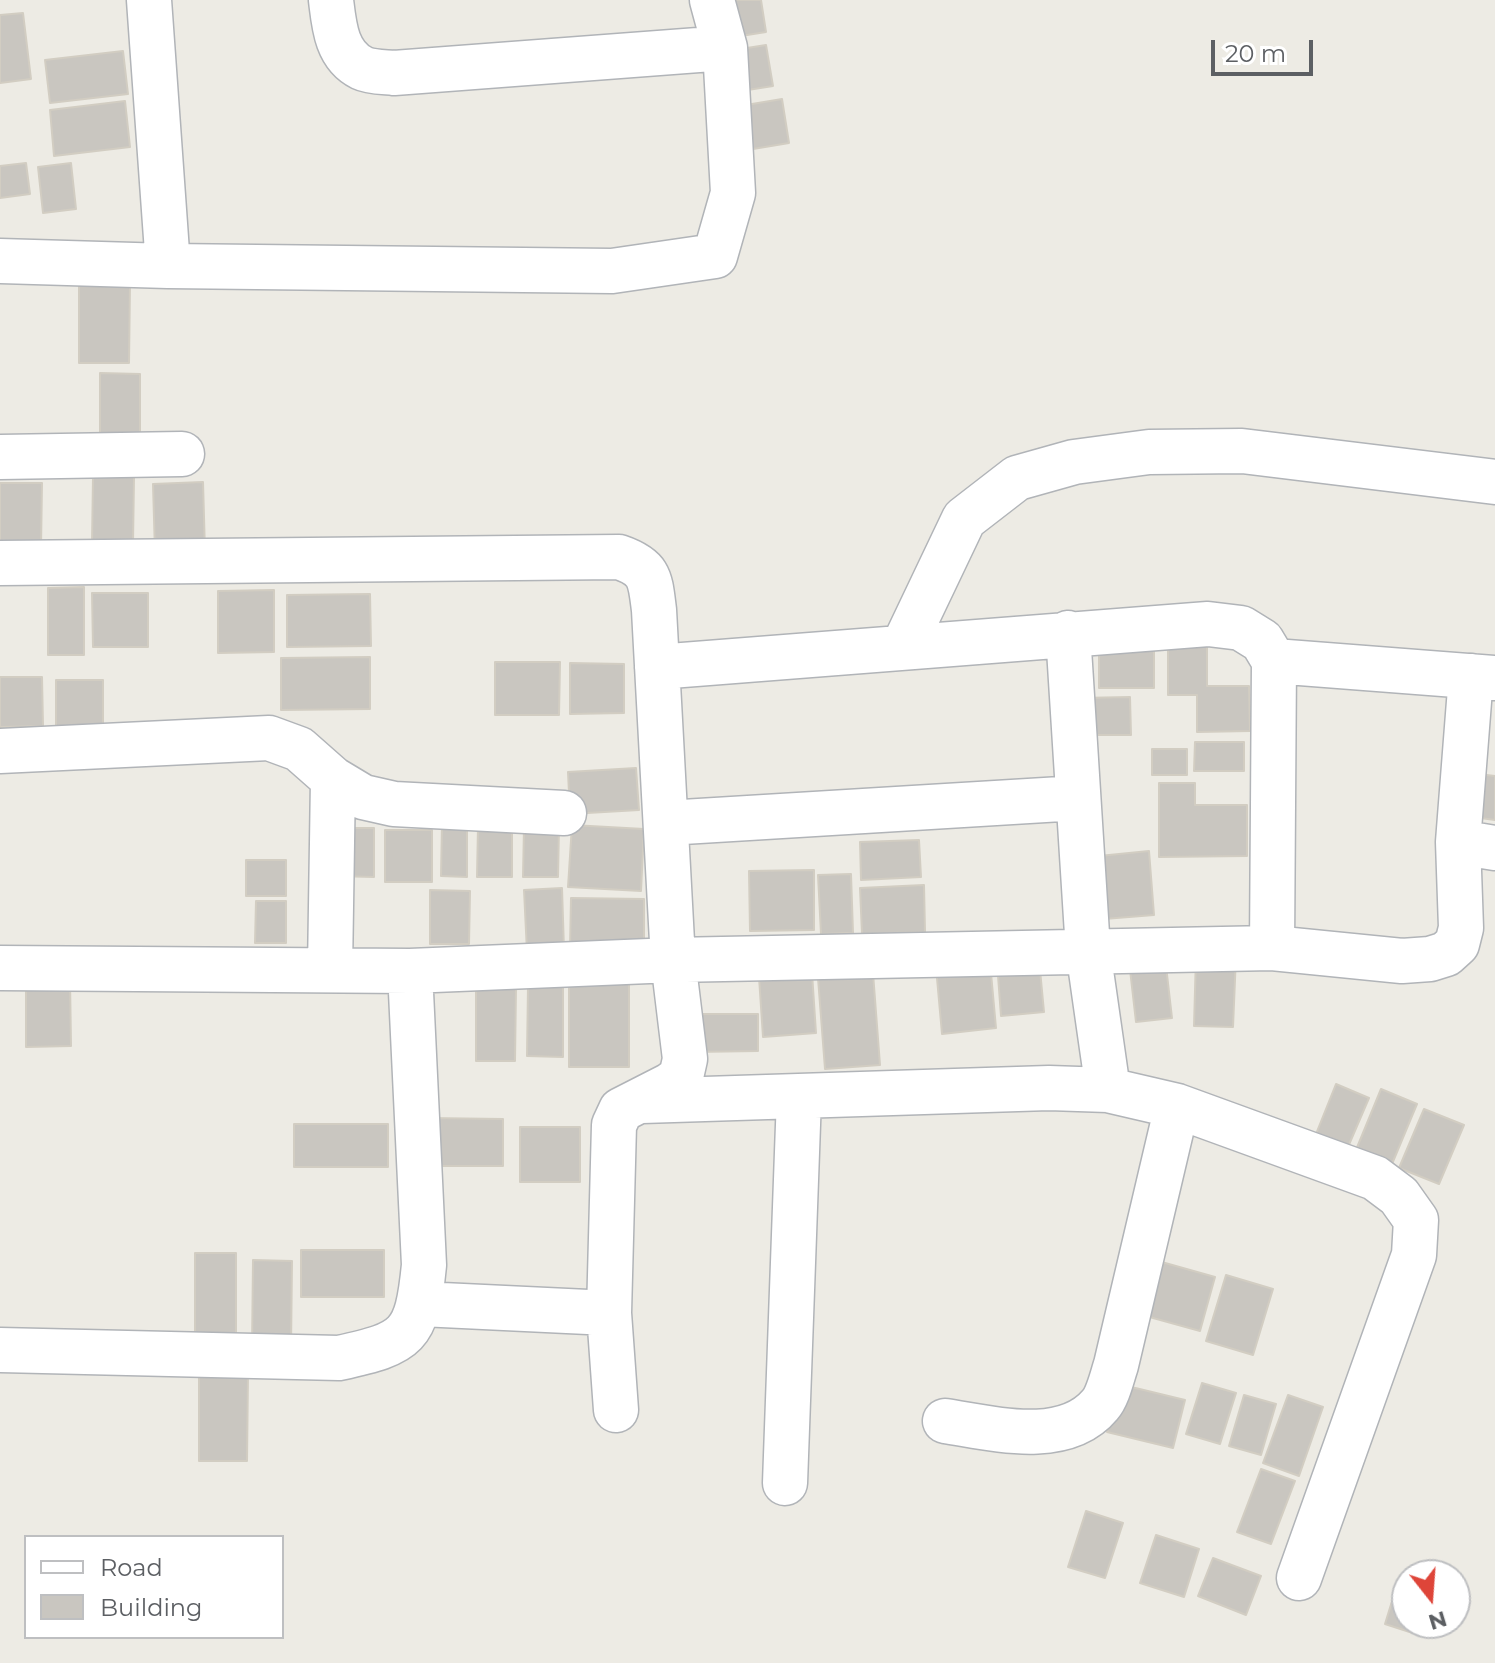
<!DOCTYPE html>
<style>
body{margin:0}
#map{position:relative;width:1495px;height:1663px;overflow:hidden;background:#edebe4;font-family:Montserrat,sans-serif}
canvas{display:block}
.legend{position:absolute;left:24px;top:1535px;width:260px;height:104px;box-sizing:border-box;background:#fff;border:2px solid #bebfc1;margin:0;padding:10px 14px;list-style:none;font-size:24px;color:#5c5f63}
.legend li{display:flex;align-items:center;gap:16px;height:40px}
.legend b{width:40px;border:2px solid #bebfc1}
.north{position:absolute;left:1391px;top:1559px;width:80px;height:80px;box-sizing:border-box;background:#fff;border:2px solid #bebfc1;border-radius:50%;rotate:163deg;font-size:22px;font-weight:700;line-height:32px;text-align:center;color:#5c5f63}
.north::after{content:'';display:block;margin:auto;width:28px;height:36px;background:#de4539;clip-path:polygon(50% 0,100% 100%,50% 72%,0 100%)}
.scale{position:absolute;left:1211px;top:40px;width:102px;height:36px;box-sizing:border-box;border:4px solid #5c5f63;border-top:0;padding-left:10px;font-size:24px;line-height:28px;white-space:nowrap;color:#5c5f63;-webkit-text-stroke:6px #fff;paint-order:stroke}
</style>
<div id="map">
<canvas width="1495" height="1663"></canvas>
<ul class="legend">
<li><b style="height:10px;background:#fff"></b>Road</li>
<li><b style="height:22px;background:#c9c6c0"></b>Building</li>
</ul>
<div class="north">N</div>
<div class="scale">20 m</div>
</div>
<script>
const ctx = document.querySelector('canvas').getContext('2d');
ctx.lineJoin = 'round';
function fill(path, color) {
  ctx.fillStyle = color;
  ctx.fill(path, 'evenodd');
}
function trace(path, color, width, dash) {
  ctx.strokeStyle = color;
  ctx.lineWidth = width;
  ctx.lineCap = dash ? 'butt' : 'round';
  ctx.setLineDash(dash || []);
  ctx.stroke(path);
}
const building = new Path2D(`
 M696,0H761L766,32L703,42Z
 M23,13L31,79L0,83V15Z
 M766,45L773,86L716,95L709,54Z
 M123,51L128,94L50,103L45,60Z
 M782,99L789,143L717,155L710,111Z
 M125,101L130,147L54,156L50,110Z
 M26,163L30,194L0,198V166Z
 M71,163L76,209L43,213L38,167Z
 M79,282L130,283L129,363H79Z
 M100,373L140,374V443H100Z
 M93,477H134L133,543H92Z
 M203,482L205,552L155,553L153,484Z
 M0,483H42L41,548H0Z
 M84,587V655H48V588Z
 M274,590V652L218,653V591Z
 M92,593H148V647H93Z
 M370,594L371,646L287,647V595Z
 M1168,639H1207V686H1249L1250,731L1197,732V695H1168Z
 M1154,647V688H1099V648Z
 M370,657V709L281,710V658Z
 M495,662H560L559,715H495Z
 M570,663L624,664V713L570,714Z
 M0,677H42L43,726L0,727Z
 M56,680H103V726L56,727Z
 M1130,697L1131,735H1079V698Z
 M1195,742H1244V771H1194Z
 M1152,749H1187V775H1152Z
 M636,768L639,810L570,814L568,772Z
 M1478,774L1495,776V820L1473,817Z
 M1159,783H1195V805H1247V856L1159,857Z
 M442,823H467V877L441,876Z
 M572,825L644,829L641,891L568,887Z
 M478,826H512V877H477Z
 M524,827H559L558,877H523Z
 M335,828H374V877L335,876Z
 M385,830H432V882H385Z
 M919,840L921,877L861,880L860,842Z
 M1149,851L1154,915L1104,919L1099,856Z
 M246,860H286V896H246Z
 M814,870V930L750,931L749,871Z
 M851,874L853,933L821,934L818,875Z
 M924,885L925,932L862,934L860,888Z
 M562,888L564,950L527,952L524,890Z
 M430,890L470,891L469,944H430Z
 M571,898L644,899V950L570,949Z
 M256,901H286V943H255Z
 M1196,955L1236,956L1233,1027L1194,1026Z
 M1165,957L1172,1018L1136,1022L1129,961Z
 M1039,959L1044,1012L1001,1016L997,962Z
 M990,962L996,1028L942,1034L936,967Z
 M812,973L816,1033L763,1037L759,977Z
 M873,973L880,1065L825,1069L818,978Z
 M569,974H629V1067H569Z
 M26,979H70L71,1046L26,1047Z
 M528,986H563V1057L527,1056Z
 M476,987H516L515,1061H476Z
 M692,1014H758V1051L693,1052Z
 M1336,1084L1369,1098L1348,1147L1316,1134Z
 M1381,1089L1417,1104L1392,1164L1356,1150Z
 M1424,1109L1464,1125L1439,1184L1399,1168Z
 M427,1118L503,1119V1166H426Z
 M294,1124H388V1167H294Z
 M520,1127H580V1182H520Z
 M301,1250H384V1297H301Z
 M195,1253H236V1342H195Z
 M1151,1259L1215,1277L1200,1331L1135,1313Z
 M253,1260L292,1261L291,1349H252Z
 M1226,1275L1273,1289L1253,1355L1206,1341Z
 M199,1374H248L247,1461H199Z
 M1202,1383L1236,1393L1220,1444L1186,1434Z
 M1119,1384L1185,1400L1173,1448L1107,1432Z
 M1244,1395L1276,1404L1261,1455L1229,1446Z
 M1288,1395L1323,1407L1299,1476L1263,1463Z
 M1261,1469L1295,1481L1271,1544L1237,1532Z
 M1086,1511L1123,1523L1105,1578L1068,1567Z
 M1156,1535L1199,1549L1184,1597L1140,1583Z
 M1213,1558L1261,1576L1246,1615L1198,1596Z
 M1393,1598L1407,1602V1623H1429L1425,1637L1385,1624Z`);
fill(building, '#c9c6c0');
trace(building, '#d2cdc2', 2);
const minor = new Path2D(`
 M149,0L168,266
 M331,0C334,25 336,55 362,68C370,72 384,72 394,73L725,48
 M0,261L168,266L612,271L715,256L733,193L725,48L712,0
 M0,457L182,454
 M0,563L619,557C651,568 650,579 654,610L673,960L685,1059L681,1077L670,1085L621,1110L614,1125L609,1313L616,1410
 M1068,633L1088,950L1108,1090
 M903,647L964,519L1017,478L1074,462L1149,452L1242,451L1495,482
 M1274,661L1495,678
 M657,667L1208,624L1241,628L1262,641L1274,661L1272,948
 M0,751L269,738L299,749L333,779L363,797L394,804L564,813
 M666,823L1078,798
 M1458,842L1471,676
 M0,968L410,971L673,960L1272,948L1402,961L1430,959L1446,954L1457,944L1461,928L1458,842L1495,848
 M330,970L333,779
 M642,1101L1049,1088L1108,1090L1177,1106L1375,1178L1399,1196L1416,1220L1414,1255L1299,1578
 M421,1304L609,1313
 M0,1350L339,1358C408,1343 417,1337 424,1265L410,971
 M945,1421C991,1428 1064,1448 1100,1405C1108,1396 1112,1377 1116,1365L1177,1106
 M785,1483L799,1097`);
trace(minor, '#b1b4b8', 47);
trace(minor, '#fff', 44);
</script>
